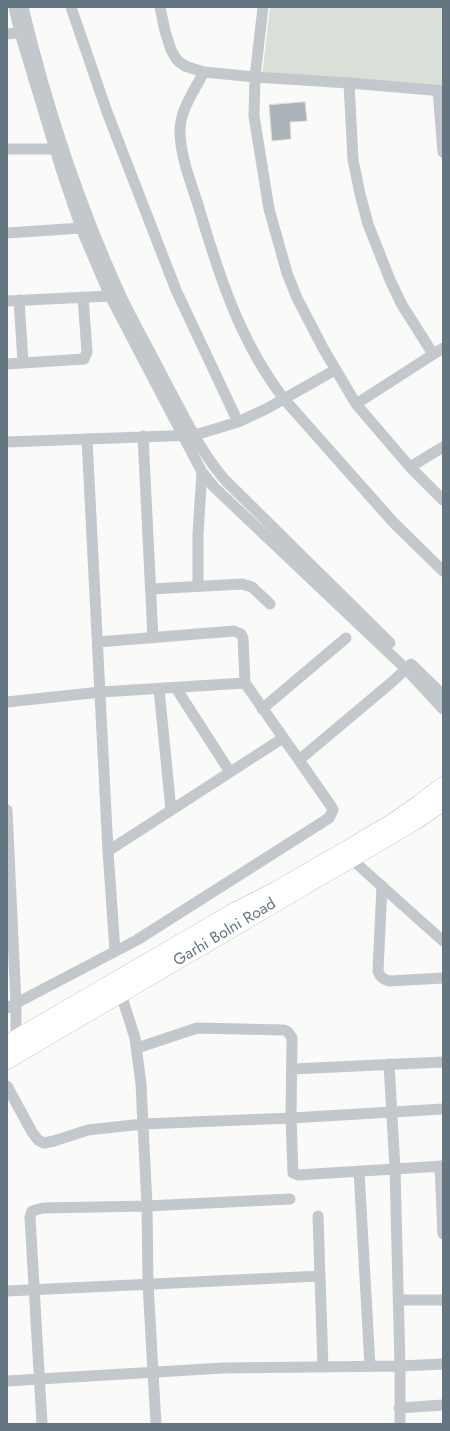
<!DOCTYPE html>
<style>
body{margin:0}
#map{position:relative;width:450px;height:1431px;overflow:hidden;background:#fafaf8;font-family:Jost,sans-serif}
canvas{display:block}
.frame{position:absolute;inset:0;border:8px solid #657683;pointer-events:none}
</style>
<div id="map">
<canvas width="450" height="1431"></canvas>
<div class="frame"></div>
</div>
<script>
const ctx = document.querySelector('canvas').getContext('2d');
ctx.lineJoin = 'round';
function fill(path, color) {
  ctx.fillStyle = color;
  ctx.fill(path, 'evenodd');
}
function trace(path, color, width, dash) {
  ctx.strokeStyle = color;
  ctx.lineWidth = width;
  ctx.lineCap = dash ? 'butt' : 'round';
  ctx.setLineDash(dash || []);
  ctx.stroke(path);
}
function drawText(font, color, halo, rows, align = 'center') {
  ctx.font = font + ' Jost,sans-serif';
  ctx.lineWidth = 4;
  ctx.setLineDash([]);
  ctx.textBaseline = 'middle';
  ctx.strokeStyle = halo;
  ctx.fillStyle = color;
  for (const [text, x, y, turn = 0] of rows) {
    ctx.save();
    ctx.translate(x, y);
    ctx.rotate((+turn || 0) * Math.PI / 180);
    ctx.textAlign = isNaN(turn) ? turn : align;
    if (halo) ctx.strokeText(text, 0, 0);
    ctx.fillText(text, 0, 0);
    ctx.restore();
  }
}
fill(new Path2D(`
 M270,7H443V86L262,76Z`), '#dadfd7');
const building = new Path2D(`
 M305,102L307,121L290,122L291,139L272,141L269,105Z`);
fill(building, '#aab3b9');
trace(building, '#dcdcda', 1);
const secondary = new Path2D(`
 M7,1043L236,910L277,889L343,851L395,820L419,803L443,785
 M7,1061L415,822L443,803`);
trace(secondary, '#b3babf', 17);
trace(new Path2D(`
 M14,7L20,33L61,169L81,228L110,296L202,472L214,487L406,669L443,709
 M23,7C46,103 79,204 120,294C133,322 149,349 163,377C182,412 199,450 225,480L390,643
 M71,7L107,112L176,290L238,422
 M160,7L165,31L171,50L177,60L185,66L194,69L204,72L255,77L349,83L443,91
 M263,7L255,77L254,116L269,209L287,273L297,298L323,348L356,404L410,467L443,500
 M7,34L26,32
 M204,72C194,91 180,110 180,131C180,156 191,182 198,205C219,275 239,340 284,399L393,522L443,571
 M349,83L353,160L360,194L368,224L390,280L402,305L433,354
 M438,90L443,152
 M7,149H55
 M7,233L81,228
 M19,300L23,363
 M7,301L110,296
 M7,364L84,359L87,352L83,297
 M356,404L443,348
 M143,436L153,638
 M87,439L108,851L115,951
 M7,442L195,435L238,422L266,409L335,370
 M410,467L443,447
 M198,586V534L202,472
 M151,589L242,584L252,587L270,604
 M411,664L443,695
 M176,688L230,772
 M159,689L171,810
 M7,702L101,692L245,683
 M262,709L346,638
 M299,760L392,682L406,669
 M7,810L16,1004V1043
 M108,851L283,738
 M347,855L443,941
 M382,886L378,971C380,977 383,979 389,981L443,978
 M119,988L135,1038L141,1084L147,1206L148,1284L156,1424
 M7,1008L137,940L329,818L333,810L331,806L245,683L243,638L241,634L234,631L98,642
 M137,1048L197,1028L284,1030L288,1032L292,1038L291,1118L293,1173L298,1175L443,1166
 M389,1064L395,1169L400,1366V1424
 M292,1069L443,1062
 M7,1086L32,1132L38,1140L44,1143L54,1141L88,1130L143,1124L291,1118L443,1109
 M440,1166L443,1234
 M359,1171L370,1366
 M318,1216L323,1367
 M7,1291L320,1276
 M399,1300H443
 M7,1381L223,1368L400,1366L443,1364
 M399,1408L443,1405
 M42,1424L30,1217L32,1211L43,1208L147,1206L290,1199`), '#c3c8cc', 11);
trace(secondary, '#fff', 16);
drawText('16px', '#657683', '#fff', [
 ["Garhi Bolni Road",225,933,-31]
]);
</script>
